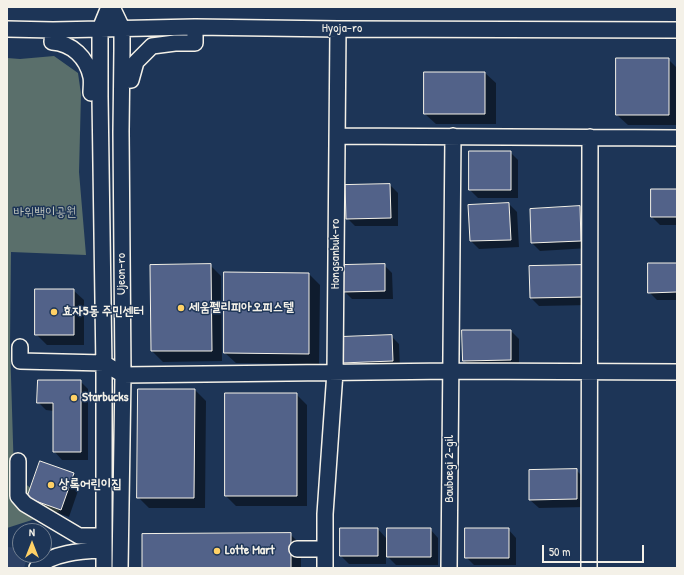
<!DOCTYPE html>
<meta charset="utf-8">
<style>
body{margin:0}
#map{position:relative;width:684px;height:575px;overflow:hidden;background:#1d3557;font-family:"Patrick Hand",sans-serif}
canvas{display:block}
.frame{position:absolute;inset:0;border:8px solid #f4f1e8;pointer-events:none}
.north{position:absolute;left:12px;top:523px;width:40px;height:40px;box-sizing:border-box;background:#1d3557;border:1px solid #738091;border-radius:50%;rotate:0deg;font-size:11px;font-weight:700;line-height:16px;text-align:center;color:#f4f1e8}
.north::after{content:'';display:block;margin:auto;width:14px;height:18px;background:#ffd166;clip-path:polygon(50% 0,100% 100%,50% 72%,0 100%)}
.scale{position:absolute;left:542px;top:545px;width:102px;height:18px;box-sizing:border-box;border:2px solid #f4f1e8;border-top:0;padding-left:5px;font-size:12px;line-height:14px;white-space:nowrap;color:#f4f1e8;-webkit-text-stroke:3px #1d3557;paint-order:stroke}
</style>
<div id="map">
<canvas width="684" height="575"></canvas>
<div class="frame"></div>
<div class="north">N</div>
<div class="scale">50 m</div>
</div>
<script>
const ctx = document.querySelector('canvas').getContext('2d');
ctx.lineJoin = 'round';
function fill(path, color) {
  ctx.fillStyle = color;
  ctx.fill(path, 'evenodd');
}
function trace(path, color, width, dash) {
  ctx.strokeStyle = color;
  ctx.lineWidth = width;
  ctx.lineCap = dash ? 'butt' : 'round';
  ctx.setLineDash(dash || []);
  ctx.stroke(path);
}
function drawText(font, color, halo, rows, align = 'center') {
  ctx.font = font + ' "Patrick Hand","Poor Story",sans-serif';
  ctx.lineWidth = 3;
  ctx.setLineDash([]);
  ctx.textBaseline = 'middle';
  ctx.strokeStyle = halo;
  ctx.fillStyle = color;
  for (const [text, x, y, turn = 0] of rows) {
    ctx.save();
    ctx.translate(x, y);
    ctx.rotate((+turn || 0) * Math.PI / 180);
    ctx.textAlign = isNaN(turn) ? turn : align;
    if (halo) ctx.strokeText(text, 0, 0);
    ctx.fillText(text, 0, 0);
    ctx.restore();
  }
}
fill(new Path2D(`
 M7,547L20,548V555H28L24,568H7Z`), '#2d4266');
fill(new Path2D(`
 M54,56L78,73L81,94L79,172L86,255L11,252L10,344L14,475L60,511L7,528V58L20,59Z`), '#5a6f6b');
fill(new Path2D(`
 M668,59L677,68V125H628L617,115Z
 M485,73L496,83V124H436L425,114Z
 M510,152L518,160V198H478L470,190Z
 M390,185L398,193V226H355L347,218Z
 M677,190V225H660L652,217Z
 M509,204L517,212L519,247L479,249L471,241L470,206Z
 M579,207L587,215L589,248L540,251L532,243Z
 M677,264V300H657L649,292Z
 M210,265L221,276L222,361L163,362L152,351Z
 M384,265L392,273L393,299H352L344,291Z
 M582,266L591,305L539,306L531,298Z
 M309,274L320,285L319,364L236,363L225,353Z
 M73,290L84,300V345H47L36,334Z
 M511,331L519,339V368L472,369L464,360Z
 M391,336L399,344L400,369L350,371L342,362Z
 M80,381L88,389V460H62L54,451V411L46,410L38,402Z
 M195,390L206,401L205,508H149L138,497Z
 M296,394L307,405V506H236L226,496Z
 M576,470L584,478L585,507L539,508L530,500Z
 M73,474L81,482L69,517L36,505L28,497Z
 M378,529L386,538V564H349L341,556Z
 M430,529L438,538V565H396L388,557Z
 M508,529L516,538V565H474L466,557Z
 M290,534L301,545V568H143Z`), '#0007');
const building = new Path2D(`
 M616,58H669V115H616Z
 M424,72H485V114H424Z
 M469,151H511V190H469Z
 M390,184L391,218L346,219L345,185Z
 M651,189H677V217H651Z
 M509,203L511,240L470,241L468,205Z
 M580,206L581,241L531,243L530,209Z
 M648,263H677V292L648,293Z
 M211,264L212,351H151L150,265Z
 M385,264V291L343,292V265Z
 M583,265L584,297L530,298L529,266Z
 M224,272L309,273V354L224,353Z
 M35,289H74V335H35Z
 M462,330H511V360L463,361Z
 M392,335L393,361L341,363L340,337Z
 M38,380H81V452H53V403H37Z
 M138,389H195L194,498H137Z
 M225,393H297V496H225Z
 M40,461L74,473L61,510L27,498Z
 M577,469V499L529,500V470Z
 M340,528H378V556H340Z
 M387,528H431V557H387Z
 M465,528H509V558H465Z
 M291,533V568H142V534Z`);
fill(building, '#526289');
trace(building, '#f4f1e8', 1);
const minor = new Path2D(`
 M112,7L122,28V49L121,132L123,375L120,568
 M7,29L53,30L195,27L338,29L677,30
 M53,30L52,42C72,43 87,58 91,77C92,82 91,88 91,93
 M122,81L131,80L136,62L152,46L175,43H195V27
 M337,136L677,138
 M20,347V361L104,363L123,375L451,371L677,372
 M18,461V496L25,504L79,536H104
 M297,549H325
 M37,568C52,552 83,551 104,550
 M104,568V369L100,97V29L109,7
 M325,568V514L335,372L338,29
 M449,568L453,136
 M589,568L590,137`);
trace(minor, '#f4f1e8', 18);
trace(minor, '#1d3557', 15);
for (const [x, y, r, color] of [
 [181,308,4,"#ffd166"],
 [54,312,4,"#ffd166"],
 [74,398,4,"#ffd166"],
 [51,485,4,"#ffd166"],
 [217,551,4,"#ffd166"]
]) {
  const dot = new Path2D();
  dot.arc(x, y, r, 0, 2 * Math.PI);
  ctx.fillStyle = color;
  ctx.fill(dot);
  trace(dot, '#1d3557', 1.5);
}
drawText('13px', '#f4f1e8', '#1d3557', [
 ["Hyoja-ro",342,29],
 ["Hongsanbuk-ro",336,254,-90],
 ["Ujeon-ro",122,274,-90],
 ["Baubaegi 2-gil",450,469,-90]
]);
drawText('13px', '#bec4bc', '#1d3557', [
 ["바위백이공원",45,213]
]);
drawText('bold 13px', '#f4f1e8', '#1d3557', [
 ["세움펠리피아오피스텔",189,308],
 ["효자5동 주민센터",62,312],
 ["Starbucks",82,398],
 ["상록어린이집",59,485],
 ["Lotte Mart",225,551]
], 'left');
</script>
